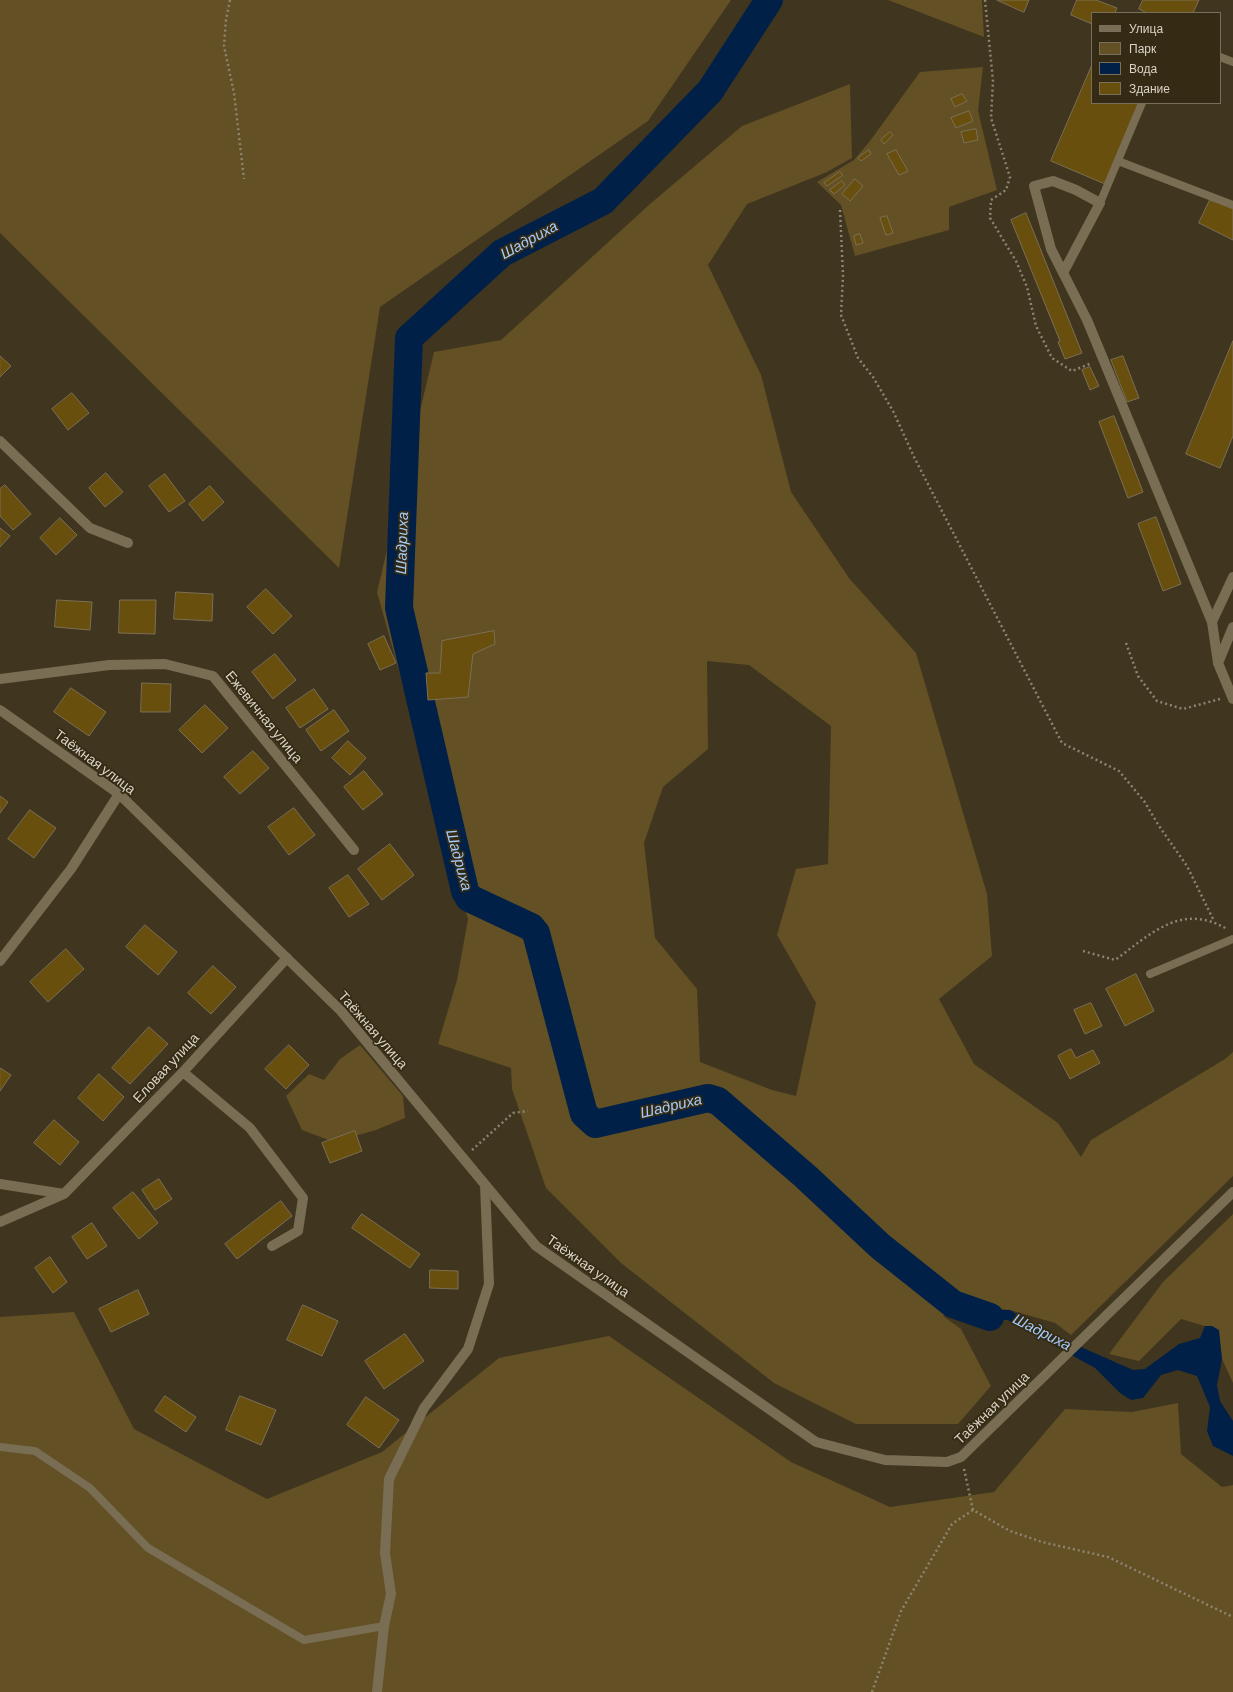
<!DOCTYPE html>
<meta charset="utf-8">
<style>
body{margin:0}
#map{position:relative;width:1233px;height:1692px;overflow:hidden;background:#40351e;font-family:Barlow,sans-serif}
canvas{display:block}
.legend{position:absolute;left:1091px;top:12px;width:130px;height:92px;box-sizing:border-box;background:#352b14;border:1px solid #776f5b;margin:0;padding:5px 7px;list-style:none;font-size:12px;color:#dad4c6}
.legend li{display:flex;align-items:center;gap:8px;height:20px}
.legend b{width:20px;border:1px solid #776f5b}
</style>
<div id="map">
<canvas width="1233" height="1692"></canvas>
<ul class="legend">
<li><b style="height:5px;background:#796d54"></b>Улица</li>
<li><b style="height:11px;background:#635025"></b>Парк</li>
<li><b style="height:11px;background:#002048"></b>Вода</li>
<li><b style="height:11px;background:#684f0d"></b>Здание</li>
</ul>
</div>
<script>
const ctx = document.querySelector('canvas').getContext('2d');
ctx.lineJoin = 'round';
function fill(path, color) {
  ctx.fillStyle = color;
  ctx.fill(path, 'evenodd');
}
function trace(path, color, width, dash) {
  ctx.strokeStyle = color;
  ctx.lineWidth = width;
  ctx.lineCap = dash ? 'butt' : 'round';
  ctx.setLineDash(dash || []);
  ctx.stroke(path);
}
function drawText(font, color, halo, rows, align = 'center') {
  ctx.font = font + ' Barlow,sans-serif';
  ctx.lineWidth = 3.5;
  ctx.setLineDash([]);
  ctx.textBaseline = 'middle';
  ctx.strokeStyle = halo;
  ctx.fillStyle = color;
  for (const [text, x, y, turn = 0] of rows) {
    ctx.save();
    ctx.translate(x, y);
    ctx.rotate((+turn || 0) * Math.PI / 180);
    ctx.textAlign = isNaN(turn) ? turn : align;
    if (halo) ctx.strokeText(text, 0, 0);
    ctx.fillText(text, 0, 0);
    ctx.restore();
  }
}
fill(new Path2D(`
 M0,0H731L648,121L380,307L339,568L0,233Z
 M888,0H982L984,37Z
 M983,67L978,111L997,190L949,207V230L855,256L841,205L817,182L854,160L870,141L920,72Z
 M850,84L852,158L827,172L747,204L708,265L761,375L791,492L849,578L916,653L987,894L992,956L939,999L974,1064L1058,1123L1081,1157L1091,1140L1225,1059L1233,1052V1176L1071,1335L1055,1323L1010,1310L953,1304L943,1316L961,1329L991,1386L958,1424H856L774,1383L621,1263L546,1188L512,1089L511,1068L438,1044L457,980L468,919L377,592L434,352L501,340L650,204L742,126ZM707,661L749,665L831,726L828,864L796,869L777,935L816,1003L796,1096L772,1090L700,1062L697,989L655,938L644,843L663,787L708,749Z
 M360,1045L403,1096L405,1118L376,1130L334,1142L302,1130L286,1096L309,1074L324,1080L340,1059Z
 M1233,1214V1383L1222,1359L1218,1330L1181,1319L1139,1361L1109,1354L1163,1282Z
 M74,1312L134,1429L267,1499L382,1452L499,1358L609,1336L791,1462L890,1507L994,1492L1065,1409L1132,1412L1178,1403L1181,1454L1222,1487L1233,1485V1692H0V1317Z`), '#635025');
fill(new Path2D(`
 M953,1304L993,1310H1010L1040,1329L1133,1370L1145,1369L1179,1344L1200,1338L1205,1326H1212L1219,1330L1222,1359L1217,1385L1220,1401L1233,1421V1456L1213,1446L1207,1431L1210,1407L1197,1376L1178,1370L1161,1375L1143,1398L1131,1400L1120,1393L1095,1368L1008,1320H981Z`), '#002048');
trace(new Path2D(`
 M769,0L710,91L603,201L502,253L409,338L399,608L465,891L469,898L531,927L536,933L584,1114L595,1124L708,1098L718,1101L805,1176L880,1246L953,1304L990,1317`), '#002048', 28);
const building = new Path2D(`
 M997,0H1029L1024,12Z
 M1077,0H1096L1117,8L1115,13H1092V24L1071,15Z
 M1143,0H1199L1193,13H1147L1139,9Z
 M1092,65V103H1139L1105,184L1051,161Z
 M962,94L967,101L955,107L951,99Z
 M969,111L973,121L956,128L951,118Z
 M976,129L978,140L964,143L961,132Z
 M890,132L893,135L884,144L881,140Z
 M869,150L871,154L861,161L858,158Z
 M896,150L908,171L899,175L887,154Z
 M840,172L843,175L827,186L824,183Z
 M855,179L863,186L850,201L842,194Z
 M842,181L845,185L834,194L830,190Z
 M1211,198L1233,209V240L1199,223Z
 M1026,213L1082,353L1065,359L1058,342L1060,341L1011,220Z
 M887,216L893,233L886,235L880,218Z
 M860,234L863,243L856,245L854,236Z
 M1233,341V436L1220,468L1186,454Z
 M0,356L11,366L0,377Z
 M1123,356L1139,398L1127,402L1111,360Z
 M1090,367L1099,386L1090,390L1082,370Z
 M72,393L89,413L68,430L52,409Z
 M1114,416L1143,492L1128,498L1099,422Z
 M106,473L123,492L105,507L89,488Z
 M165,474L185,501L169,512L149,486Z
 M5,485L31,514L13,530L0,516V489Z
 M210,486L224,502L203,521L189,504Z
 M1156,517L1181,584L1163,591L1138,524Z
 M60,518L77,535L56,555L40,538Z
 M0,528L10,536L0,547Z
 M266,589L292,616L273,634L247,607Z
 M176,592L213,594L212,621L174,619Z
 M57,600L92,602L90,630L55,627Z
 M120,600H156L155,634L119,633Z
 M494,631L495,644L473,654L468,697L428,700L426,673H440L442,641Z
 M384,636L396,663L380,670L368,644Z
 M275,654L296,680L273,699L252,672Z
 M142,683L171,684L170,712H141Z
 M71,688L106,712L89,736L54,712Z
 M314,689L328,709L300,728L286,708Z
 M205,705L228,728L202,753L179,730Z
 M334,710L349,731L321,751L306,730Z
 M348,741L366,758L350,775L332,758Z
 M253,751L269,768L240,794L224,777Z
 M364,771L383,794L363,810L344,787Z
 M0,796L8,802L0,813Z
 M294,808L315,835L289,855L268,827Z
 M30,810L56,828L34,858L8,839Z
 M390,844L414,875L382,900L358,869Z
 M348,875L369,904L349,917L329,888Z
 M145,925L177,952L158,975L126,947Z
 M66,949L84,969L48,1002L30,982Z
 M213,966L236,987L211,1014L188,993Z
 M1136,974L1154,1011L1125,1026L1106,989Z
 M1091,1003L1102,1026L1085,1034L1074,1010Z
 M149,1027L168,1044L130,1084L112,1068Z
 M289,1045L309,1065L286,1089L265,1069Z
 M1071,1049L1076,1058L1093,1050L1100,1063L1070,1079L1058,1056Z
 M0,1068L11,1075L0,1091Z
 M99,1074L124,1097L103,1121L78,1098Z
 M54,1120L79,1142L60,1165L34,1143Z
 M355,1131L362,1151L330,1163L322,1143Z
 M159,1179L172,1199L155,1210L142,1190Z
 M133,1192L158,1223L139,1239L113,1208Z
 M281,1201L292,1216L237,1259L225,1244Z
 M362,1214L420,1254L410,1268L352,1228Z
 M92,1223L107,1246L87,1259L72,1237Z
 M50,1257L67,1282L53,1293L35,1268Z
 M430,1270L458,1271V1289L430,1288Z
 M138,1290L149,1314L111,1332L99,1309Z
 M303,1305L338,1321L322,1356L287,1340Z
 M405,1334L424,1361L384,1389L365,1361Z
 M165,1396L196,1417L186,1432L155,1411Z
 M240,1396L276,1410L261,1445L226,1430Z
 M366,1397L399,1420L379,1448L347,1425Z`);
fill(building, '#684f0d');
trace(building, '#7b6f56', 1);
trace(new Path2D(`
 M230,0L226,20L224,46L234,93L244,179
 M985,0L993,81L991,118L1010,177L1006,190L991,200L990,218L1016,261L1027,287L1036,326L1052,358L1072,371L1092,363
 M840,210L843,275L841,315L858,358L873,377L893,411L915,459L1062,743L1119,771L1144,801L1159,826L1187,866L1214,921
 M1126,643L1138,676L1157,701L1183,709L1220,699
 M1083,951L1115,960C1151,934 1181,902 1227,929
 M472,1150L513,1113L528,1111
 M964,1469L973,1510L1010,1531L1042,1542L1108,1557L1233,1617
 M872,1692L901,1611L952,1524L973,1510`), '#8d8472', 2.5, [2, 3]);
trace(new Path2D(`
 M1220,57L1233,62
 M1118,161L1233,205
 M1100,203L1142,103
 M1150,974L1233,939
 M0,1447L35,1451L90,1488L148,1548L304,1640L384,1626`), '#796d54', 8);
trace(new Path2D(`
 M1063,273L1100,203L1076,190L1053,181L1034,186L1051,249L1087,320L1212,622L1218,663
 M0,441L90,528L128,543
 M0,679L109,665L165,664L213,676L354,850
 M0,961L71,869L119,794
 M183,1072L250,1128L303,1198L298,1231L272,1246
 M0,1184L64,1194
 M0,1222L64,1194L183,1072L287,958
 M377,1692L384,1626L391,1594L385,1553L389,1479L424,1408L468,1349L489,1284L485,1185`), '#796d54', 10);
trace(new Path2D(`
 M1212,622L1233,577
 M1233,627L1218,663L1233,699
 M0,710L119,794L341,1011L536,1246L816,1442L885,1460L947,1462L961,1457L1233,1192`), '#796d54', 10);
drawText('14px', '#dad4c6', '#352b14', [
 ["Ежевичная улица",264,717,51],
 ["Таёжная улица",95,762,37],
 ["Таёжная улица",373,1030,49],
 ["Еловая улица",166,1068,-47],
 ["Таёжная улица",588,1266,35],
 ["Таёжная улица",992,1408,-44]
]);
drawText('italic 15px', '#a4ccfd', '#352b14', [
 ["Шадриха",529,240,-29],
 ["Шадриха",402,543,-88],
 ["Шадриха",459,860,75],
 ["Шадриха",671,1106,-13],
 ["Шадриха",1042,1332,27]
]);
</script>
